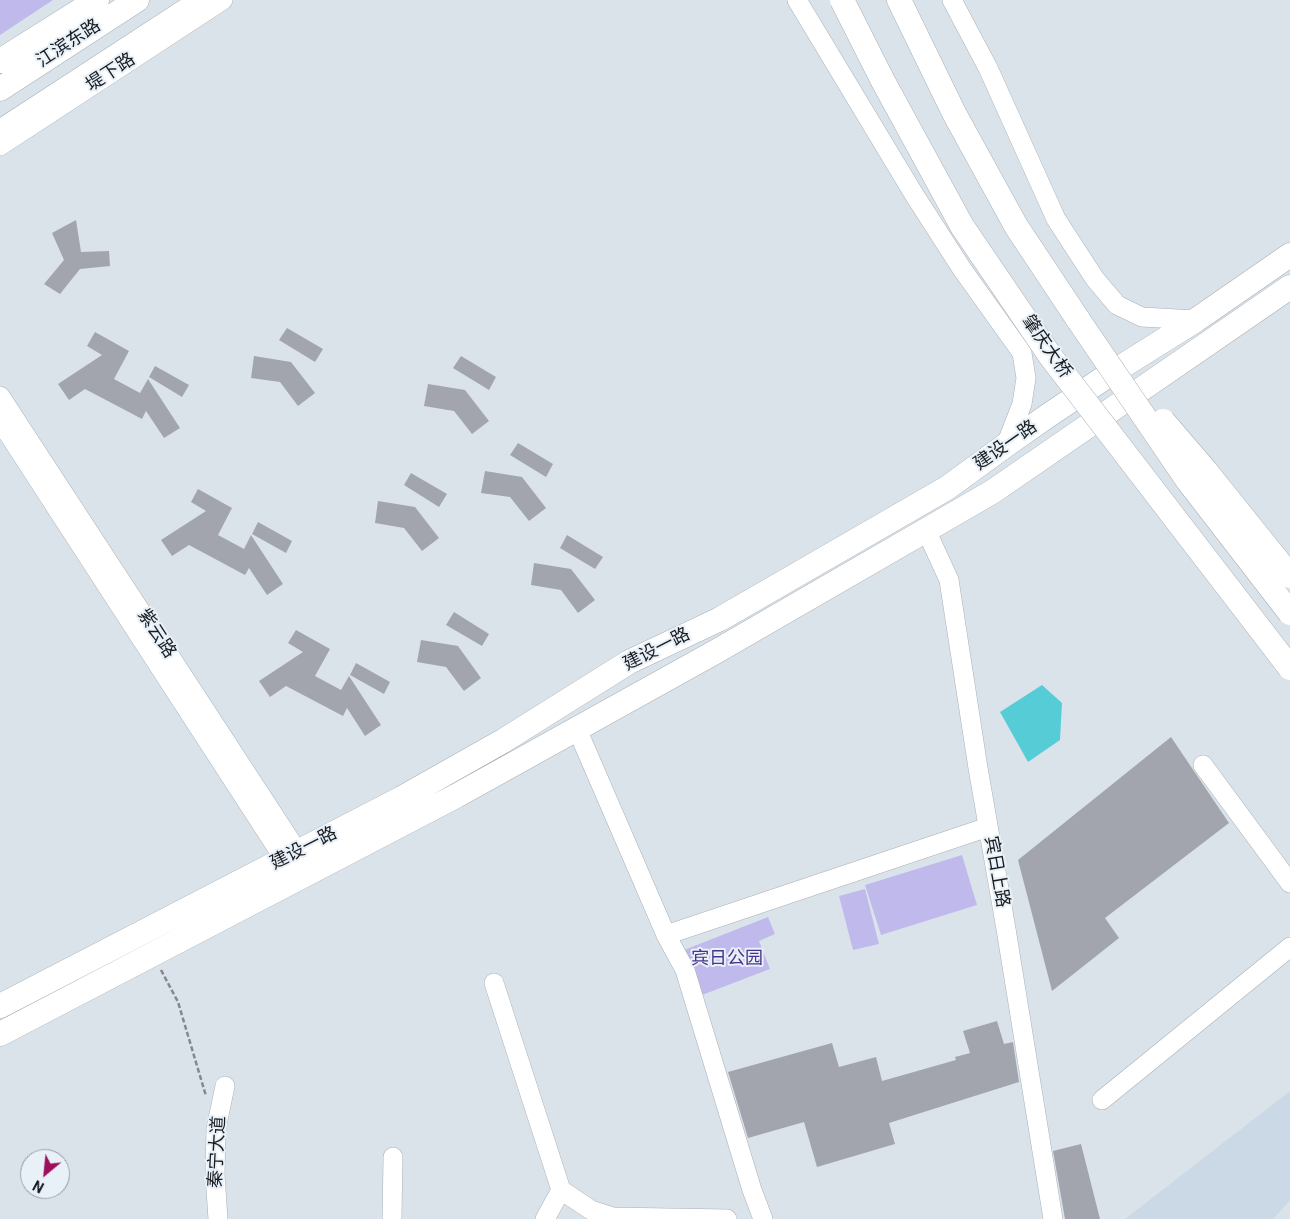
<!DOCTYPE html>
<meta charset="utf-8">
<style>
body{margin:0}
#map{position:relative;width:1290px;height:1219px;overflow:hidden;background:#dbe3ea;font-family:Roboto,sans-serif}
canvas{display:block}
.north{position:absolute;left:20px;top:1149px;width:50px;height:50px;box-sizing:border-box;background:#e8f0f8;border:1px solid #959ba1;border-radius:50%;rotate:208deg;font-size:14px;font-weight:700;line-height:20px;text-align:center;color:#191c1f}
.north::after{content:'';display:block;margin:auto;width:18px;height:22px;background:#9d0e5b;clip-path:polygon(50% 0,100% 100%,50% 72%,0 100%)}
</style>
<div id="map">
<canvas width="1290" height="1219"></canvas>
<div class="north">N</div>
</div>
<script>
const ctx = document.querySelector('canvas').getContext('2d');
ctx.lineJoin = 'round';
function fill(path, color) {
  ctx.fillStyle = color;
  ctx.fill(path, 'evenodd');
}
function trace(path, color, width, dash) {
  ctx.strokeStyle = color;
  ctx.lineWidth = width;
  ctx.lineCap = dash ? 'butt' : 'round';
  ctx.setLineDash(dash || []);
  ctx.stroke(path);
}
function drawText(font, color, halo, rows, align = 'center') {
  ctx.font = font + ' Roboto,"Noto Sans SC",sans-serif';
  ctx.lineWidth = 4;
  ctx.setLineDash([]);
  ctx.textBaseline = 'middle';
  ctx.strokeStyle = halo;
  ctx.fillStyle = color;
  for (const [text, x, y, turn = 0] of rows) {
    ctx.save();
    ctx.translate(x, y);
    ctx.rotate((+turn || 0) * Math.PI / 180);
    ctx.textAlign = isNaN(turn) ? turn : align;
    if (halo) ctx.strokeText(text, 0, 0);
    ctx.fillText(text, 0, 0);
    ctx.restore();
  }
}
fill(new Path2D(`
 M1290,1091V1200L1273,1219H1125Z`), '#cbd8e5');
fill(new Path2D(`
 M0,0H53L0,35Z
 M962,855L977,905L881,935L865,885Z
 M865,889L879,944L853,950L839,896Z
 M768,917L775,934L759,941L770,969L702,995L684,950Z`), '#c0baec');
fill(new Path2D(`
 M1042,685L1062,703L1060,740L1028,762L1000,712Z`), '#56ccd7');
fill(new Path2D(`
 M76,220L81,252L109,251L110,266L80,269L60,294L44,284L64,260L52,233Z
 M287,328L323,349L315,362L279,340Z
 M95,332L129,351L114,379L140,393L148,379L180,428L164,438L146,411L142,419L85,389L69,400L58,384L102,355L87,346Z
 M254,356L291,362L315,393L298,406L280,382L251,378Z
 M461,356L496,377L489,390L453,368Z
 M155,366L189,385L182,397L149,377Z
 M428,384L465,390L489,421L472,434L454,411L424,406Z
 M518,443L553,464L546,477L510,455Z
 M485,471L522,477L546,508L529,521L510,497L481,493Z
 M411,473L447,494L439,507L404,485Z
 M198,489L232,508L218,535L244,549L251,535L283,584L267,595L249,568L245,575L189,545L172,556L161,540L206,511L191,502Z
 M378,501L415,507L439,538L422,551L404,528L375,523Z
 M258,522L292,541L286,553L252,534Z
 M567,535L603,557L595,569L560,548Z
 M534,563L571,569L595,600L578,613L561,590L531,585Z
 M454,612L489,634L482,646L446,625Z
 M296,630L330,649L315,676L341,690L349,676L381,725L365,736L347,708L343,716L286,686L270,697L259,681L303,652L288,643Z
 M421,640L458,646L481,678L464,691L446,667L417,662Z
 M356,663L390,682L384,694L350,675Z
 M1171,737L1229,823L1105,918L1119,938L1052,991L1018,860Z
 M997,1021L1004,1044L1013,1042L1019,1082L889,1123L895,1144L817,1167L804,1122L748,1138L728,1072L832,1043L839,1067L876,1057L882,1081L956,1060L955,1057L970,1053L963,1031Z
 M1081,1144L1100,1219H1065L1053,1151Z`), '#a2a5ae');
const minor = new Path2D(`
 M797,0L915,196L962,269L1022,353L1026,378L1022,404L1006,445
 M952,0L988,68L1056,219L1095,279L1117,305L1142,317L1196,320
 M0,129L198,0
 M0,146L223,0
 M0,396L305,863
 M0,421L292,871
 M926,530L949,580L978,768L1006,929L1053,1219
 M577,729L666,935L685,970L752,1190L763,1219
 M1203,765L1290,883
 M666,935L988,827
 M494,983L561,1190L591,1210L613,1217L727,1219
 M1102,1100L1290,947
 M218,1219L215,1175L216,1129L225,1086
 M392,1219L393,1157
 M545,1219L561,1190`);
const major = new Path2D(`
 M899,0L954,113L1016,226L1079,321
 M0,61L97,0
 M0,89L137,0
 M0,1006L402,798L503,741L629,662L720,619L947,488L1006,445L1046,417L1113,372L1196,320L1290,255
 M0,1034L456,796L717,651L992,492L1290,287`);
trace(minor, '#a9b0b7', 20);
trace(major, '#a9b0b7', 25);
trace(new Path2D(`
 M161,970L178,1002L206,1096`), '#84898f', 2.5, [5, 2.5]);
trace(minor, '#fff', 19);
trace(major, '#fff', 24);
const majorBridge = new Path2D(`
 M842,0L883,81L962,226L1051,357L1290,668
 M1079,321L1188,481L1290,613
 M1163,421L1205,470L1290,576`);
trace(majorBridge, '#a9b0b7', 25, []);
trace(majorBridge, '#fff', 24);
drawText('18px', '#191c1f', '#e8f0f8', [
 ["江滨东路",69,44,-33],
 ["堤下路",111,73,-33],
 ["肇庆大桥",1046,347,55],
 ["建设一路",1006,446,-35],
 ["紫云路",156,634,57],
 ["建设一路",657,650,-27],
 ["建设一路",304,849,-27],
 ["宾日上路",996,872,80],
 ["秦宁大道",218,1152,-87]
]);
drawText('18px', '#4a3489', '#e8f0f8', [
 ["宾日公园",727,959]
]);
</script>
